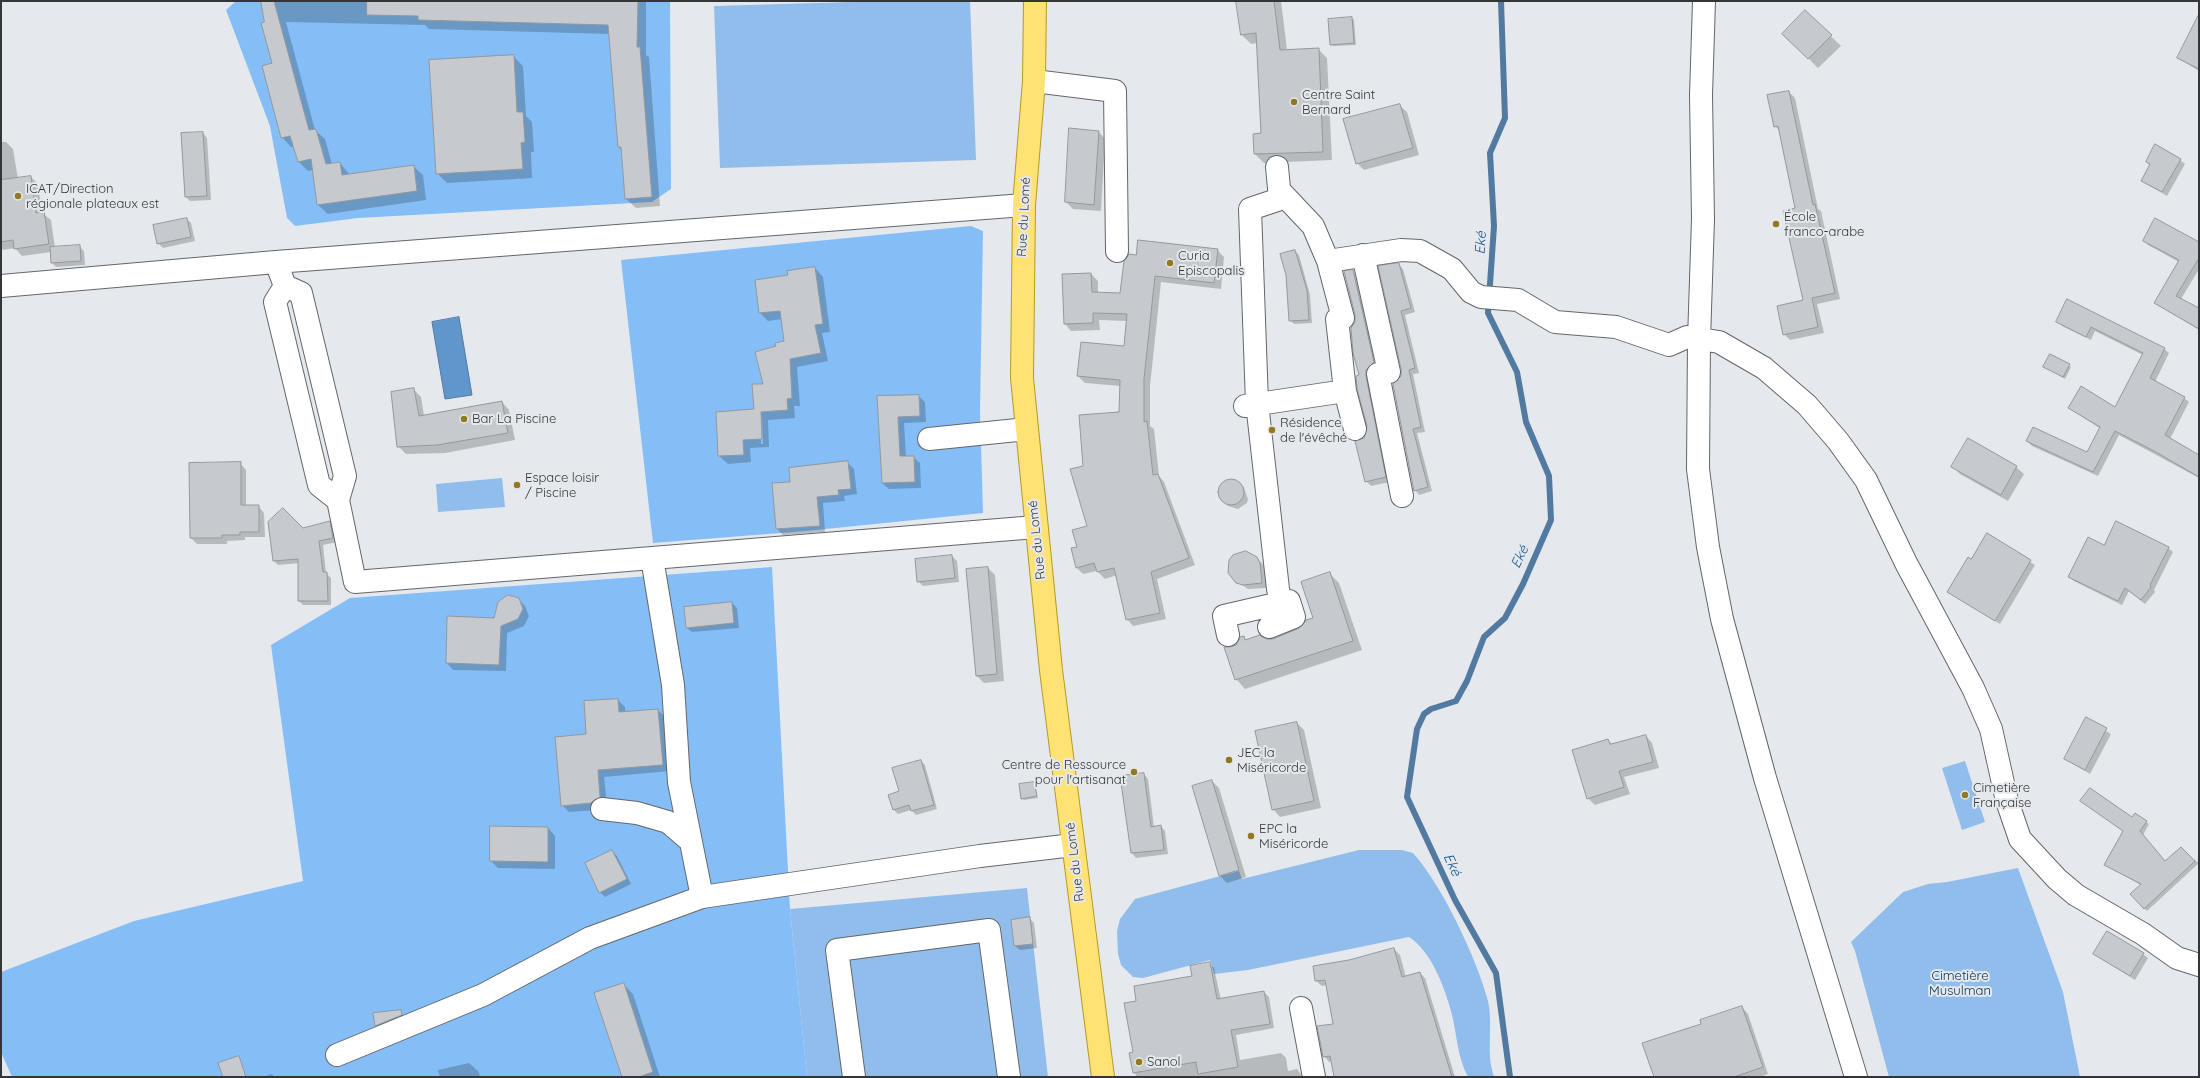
<!DOCTYPE html>
<meta charset="utf-8">
<style>
body{margin:0}
#map{position:relative;width:2200px;height:1078px;overflow:hidden;background:#e5e9ed;font-family:Quicksand,sans-serif}
canvas{display:block}
.frame{position:absolute;inset:0;border:2px solid #333536;pointer-events:none}
</style>
<div id="map">
<canvas width="2200" height="1078"></canvas>
<div class="frame"></div>
</div>
<script>
const ctx = document.querySelector('canvas').getContext('2d');
ctx.lineJoin = 'round';
function fill(path, color) {
  ctx.fillStyle = color;
  ctx.fill(path, 'evenodd');
}
function trace(path, color, width, dash) {
  ctx.strokeStyle = color;
  ctx.lineWidth = width;
  ctx.lineCap = dash ? 'butt' : 'round';
  ctx.setLineDash(dash || []);
  ctx.stroke(path);
}
function drawText(font, color, halo, rows, align = 'center') {
  ctx.font = font + ' Quicksand,sans-serif';
  ctx.lineWidth = 4;
  ctx.setLineDash([]);
  ctx.textBaseline = 'middle';
  ctx.strokeStyle = halo;
  ctx.fillStyle = color;
  for (const [text, x, y, turn = 0] of rows) {
    ctx.save();
    ctx.translate(x, y);
    ctx.rotate((+turn || 0) * Math.PI / 180);
    ctx.textAlign = isNaN(turn) ? turn : align;
    if (halo) ctx.strokeText(text, 0, 0);
    ctx.fillText(text, 0, 0);
    ctx.restore();
  }
}
fill(new Path2D(`
 M887,1H970L976,160L720,168L714,6Z
 M502,478L505,507L438,512L436,484Z
 M1965,761L1985,822L1962,830L1942,768Z
 M1359,850H1402L1413,853C1442,885 1477,959 1488,1001C1492,1019 1489,1038 1490,1056C1490,1063 1492,1070 1494,1077H1468C1457,1057 1457,1033 1451,1011C1444,986 1431,951 1409,937L1248,970L1214,974L1210,960L1143,978L1133,977L1121,965L1118,954L1117,931L1120,919L1135,899L1239,871L1242,879Z
 M2018,868L2063,992L2080,1077H1889L1855,951L1851,942L1903,892L1928,884L1947,882Z
 M1027,888L1048,1077H807L790,909Z`), '#90bdeb');
fill(new Path2D(`
 M236,1H670L671,189L652,202L358,218L295,226L287,218L270,126L226,10Z
 M971,226L983,231L980,412L983,513L806,531L653,543L621,260Z
 M772,567L790,909L807,1077H12L1,1052V972L134,921L303,881L271,645L350,598Z`), '#85bef6');
const water = new Path2D(`
 M459,317L472,395L445,399L432,322Z`);
fill(water, '#5f97cd');
trace(water, '#527aa0', 1);
fill(new Path2D(`
 M262,1H646V55L649,57L660,206L636,208L626,199L623,150L619,147L610,34L429,29L425,25L286,22L315,130L325,139L332,164L340,163L350,175L413,166L423,175L426,200L328,214L318,205L313,170L308,171L299,162L294,146L291,147L282,137L273,64Z
 M1237,1H1281L1287,50L1318,49L1327,58L1332,160L1264,163L1255,154L1262,134L1258,43L1251,44L1242,35Z
 M1805,11L1841,46L1818,68L1784,34Z
 M1352,18L1354,20L1356,45L1333,46L1331,44Z
 M2199,35V71L2178,58Z
 M513,56L523,66L526,116L532,122L534,152H531L532,178L447,183L437,173Z
 M1789,92L1795,98L1818,209L1821,211L1840,299L1817,304L1824,333L1790,340L1784,334L1804,301L1797,209L1780,131L1775,126Z
 M1399,105L1407,112L1419,155L1364,170L1357,163Z
 M1098,131L1105,139L1101,211L1073,209L1066,202Z
 M203,133L207,138L211,200L190,201L186,197Z
 M1,142H6L13,149L18,179L31,177L38,184L42,213L51,220L55,248L79,246L84,251L85,265L56,267L52,263L51,252L22,256L15,248L3,250L1,247Z
 M2180,160L2185,164L2167,196L2142,181L2151,165L2147,162Z
 M187,219L191,223L195,241L163,248L158,243Z
 M2144,240L2199,243V269L2181,299L2199,310V330L2156,303L2179,262L2148,245Z
 M1217,250L1224,257L1221,289L1161,282L1150,386V426L1154,429L1159,476L1164,482L1195,565L1157,579L1166,619L1133,626L1127,619L1117,575L1105,579L1097,571L1083,574L1076,567L1078,547L1088,527L1084,466L1120,413L1121,386L1085,383L1078,376L1125,347L1127,321L1099,320L1100,330L1071,331L1065,324L1091,274L1098,281V293L1121,294L1137,256Z
 M1295,251L1299,255L1310,295L1312,323L1294,324L1290,320Z
 M1398,264L1403,269L1415,312L1405,315L1419,373L1413,374L1425,432L1417,433L1432,491L1419,495L1415,490L1402,377Z
 M815,268L823,277L830,332L822,333L828,361L797,367L800,406H794L795,418L768,420L769,447L750,448L751,462L728,464L719,456L755,410L777,347L785,342L782,319L768,321L760,313L789,276ZM760,417H762L763,444H761Z
 M1353,271L1358,276L1378,367L1390,482L1371,486L1366,481L1364,439L1368,432L1358,389L1360,376Z
 M2067,300L2164,349L2169,353L2155,382L2184,398L2189,402L2170,439L2199,456V478L2119,435L2098,476L2032,446L2027,441L2088,453L2101,429L2069,408H2115L2143,355L2095,331L2091,340L2062,326L2057,321Z
 M2051,355L2071,367L2065,379L2047,368Z
 M413,389L421,397L424,416L502,402L509,410L515,440L445,453L406,454L398,446Z
 M918,396L925,402L926,422L904,423L906,457H913L920,463L921,488L889,489L882,483L878,397Z
 M240,463L246,470V506H258L264,513L265,537H245V540L227,541V544H197L191,538Z
 M848,463L854,469L857,494L844,496L845,501L823,503L825,532L783,535L777,529L792,482Z
 M1952,466L2016,467L2024,474L2008,501L1960,474Z
 M1229,480L1239,483L1244,488L1248,499L1247,503L1238,509L1228,506L1223,501L1219,491L1224,482Z
 M329,523L334,527L337,542L323,545L326,573L331,578V605H303L299,601V563L278,565L274,561L303,530Z
 M1987,535L2035,565L2000,624L1948,592L1972,560Z
 M2105,547L2168,548L2173,552L2154,590L2155,592L2145,604L2129,591L2122,605L2074,581L2069,577Z
 M1245,552L1262,563L1265,569L1266,588L1248,589L1232,578L1229,573L1230,561L1239,553Z
 M952,556L957,561L959,582L923,586L918,581Z
 M988,568L995,575L1004,681L984,683L977,676Z
 M1330,574L1339,583L1362,650L1245,689L1236,679L1230,648L1237,645L1243,637L1247,641L1274,640L1299,629L1314,618Z
 M518,599L525,606L529,616L524,626L507,633L506,671L453,670L447,663Z
 M732,603L737,608L739,628L692,632L687,628Z
 M618,700L625,707V713L658,710L665,717L670,771L604,777L607,804L598,810L569,812L562,805L587,735Z
 M2086,719L2111,734L2090,774L2065,759Z
 M1297,723L1304,730L1321,808L1280,817L1273,809Z
 M1646,736L1652,743L1659,768L1624,777L1630,794L1595,805L1588,798L1608,740L1613,745Z
 M921,761L925,765L937,809L916,815L911,810L898,814L894,810L900,792Z
 M1144,774L1148,779L1154,827L1161,826L1165,831L1168,854L1136,858L1132,853L1122,777Z
 M1212,781L1219,788L1246,877L1227,883L1220,876L1193,787Z
 M1034,783L1038,798L1024,800L1022,798Z
 M2132,819L2146,822L2149,824L2143,835L2165,863L2189,856L2199,863L2147,911L2132,894L2141,885L2105,865Z
 M548,828L555,836V869L498,868L491,861Z
 M612,851L617,856L631,884L605,897L600,892Z
 M1029,918L1034,923L1037,948L1020,950L1015,946Z
 M1394,949L1400,955L1406,977L1420,973L1425,978L1455,1077H1335L1332,1061L1329,1062L1324,1056L1334,1025L1327,985L1322,986L1316,981L1349,961Z
 M2094,954H2143L2148,958L2135,980Z
 M1209,963L1214,968L1221,1000L1264,992L1269,997L1274,1028L1236,1035L1240,1060L1281,1053L1286,1058L1288,1071L1297,1069L1303,1077H1137L1134,1072V1053L1138,1002L1193,977Z
 M623,984L633,994L660,1077H623Z
 M1742,1007L1748,1014L1768,1074L1760,1077H1655L1702,1024Z
 M401,1011L403,1017L378,1027L376,1025Z
 M469,1063L479,1072L480,1077H440L438,1070Z
 M272,1074L274,1077H262Z`), '#0003');
trace(new Path2D(`
 M1501,1L1505,118L1490,153L1494,226L1488,313L1517,372L1526,422L1549,476L1551,520L1523,584L1505,618L1484,637L1467,681L1456,701L1431,709L1424,714L1417,729L1407,797L1455,900L1496,973L1510,1077`), '#527aa0', 6);
const building = new Path2D(`
 M261,1H274L309,130L316,129L326,164L340,162L342,175L414,165L417,191L317,205L311,159L298,162L290,136L281,138L262,66L272,63L261,23L264,22Z
 M367,1H638L637,47H640L652,197L625,199L621,147H618L608,25L418,20V16L367,15Z
 M1236,1H1274L1280,50L1319,48L1323,152L1254,154L1253,134L1261,133L1256,33L1241,35Z
 M1805,10L1832,35L1808,59L1782,34Z
 M2199,14V69L2177,58Z
 M1352,17L1354,43L1330,45L1328,19Z
 M514,55L517,112H523L525,142L521,143L523,169L436,174L429,60Z
 M1789,91L1813,205L1815,204L1835,293L1812,298L1818,327L1783,335L1777,306L1803,300L1783,211L1795,208L1778,126L1774,127L1767,95Z
 M1400,104L1413,148L1356,164L1343,119Z
 M1069,128L1099,131L1094,205L1065,202Z
 M203,132L207,196L185,197L181,133Z
 M2155,144L2181,159L2162,192L2141,181L2150,164L2146,162Z
 M31,176L36,213L44,211L49,244L14,249L13,240L1,242V180Z
 M187,218L191,237L157,244L153,225Z
 M2155,218L2199,242V258L2176,296L2199,308V329L2154,303L2179,260L2143,241Z
 M1138,240L1218,249L1214,283L1155,276L1144,379V422L1147,421L1153,475L1158,474L1189,558L1151,572L1160,613L1126,620L1114,568L1097,572L1094,563L1076,568L1071,548L1077,547L1072,530L1087,526L1070,469L1083,466L1079,415L1119,412L1120,380L1077,376L1081,342L1124,346L1127,314L1093,313V323L1064,324L1062,274L1091,273L1092,292L1120,293L1124,261L1129,254L1136,255Z
 M80,245L81,261L51,263L50,247Z
 M1295,250L1307,290L1309,320L1289,321L1286,275L1280,254Z
 M1399,263L1411,308L1401,311L1415,368L1409,370L1421,427L1413,429L1428,487L1414,491L1393,384L1401,376V369L1378,266Z
 M815,267L823,324L815,325L821,353L790,359L792,398L787,399L788,410L761,412L762,439L743,440L744,455L718,456L716,412L754,409L752,384H763L755,352L776,346L775,343L784,341L780,311L759,313L755,280L788,275L787,271Z
 M1353,270L1374,362L1366,370V376L1386,477L1365,482L1355,441L1364,438L1367,426L1357,389L1356,376L1359,375L1353,353L1351,328L1355,322V315L1344,271Z
 M2067,299L2165,348L2150,378L2185,397L2165,435L2199,455V477L2156,452L2115,431L2093,472L2026,441L2033,427L2087,452L2100,427L2068,408L2081,386L2115,407L2143,353L2091,327L2086,337L2056,322Z
 M2050,354L2070,364L2063,377L2043,367Z
 M414,388L419,416L502,401L508,433L437,445L397,447L391,392Z
 M919,395L920,416L898,417L900,456H914L915,482L882,483L877,396Z
 M1968,438L2017,466L2001,495L1951,467Z
 M848,461L851,489L838,490L839,495L817,497L820,526L776,529L772,483L790,482L789,468Z
 M241,462V505H259V532H240V535H222V538H190L189,463Z
 M1218 492a13 13 0 1 1 26 0a13 13 0 1 1-26 0Z
 M283,508L303,528L330,521L333,538L319,541L323,572H327L328,601H298V559L273,561L268,522Z
 M2116,521L2169,547L2150,585L2151,587L2141,600L2125,588L2118,601L2068,577L2088,537L2104,545Z
 M1987,533L2031,560L1995,621L1947,592L1968,557L1971,559Z
 M1246,551L1257,557L1260,563L1262,583L1243,585L1236,583L1228,573L1229,560L1233,555Z
 M952,555L955,578L917,582L915,559Z
 M988,567L997,674L976,676L966,569Z
 M1330,572L1353,641L1235,680L1224,647H1230L1236,645L1240,637L1244,636L1245,640L1260,635L1267,639H1273L1299,628L1306,620L1313,618L1301,582Z
 M508,595L519,598L523,609L518,619L501,626L499,665L446,663L447,616L494,618L498,602Z
 M732,602L734,623L686,628L684,607Z
 M618,699L619,712L658,709L663,765L598,770L600,797L591,803L561,806L555,737L586,734L584,701Z
 M2086,717L2107,728L2085,770L2064,759Z
 M1297,722L1314,801L1272,810L1255,731Z
 M1646,735L1653,762L1619,771L1624,787L1587,799L1572,750L1608,739L1610,744Z
 M921,760L934,805L911,811L909,805L893,810L888,795L899,791L892,768Z
 M1144,773L1151,827L1161,825L1164,850L1131,853L1120,776Z
 M1212,780L1239,870L1219,876L1192,786Z
 M1034,782L1037,796L1021,799L1019,784Z
 M2090,788L2132,817L2135,813L2147,821L2140,831L2165,861L2181,847L2195,861L2144,909L2130,894L2141,884L2104,865L2123,831L2080,801Z
 M490,826L548,827V862L490,861Z
 M612,850L627,879L599,893L585,863Z
 M1030,917L1033,944L1014,946L1011,920Z
 M2107,931L2144,953L2130,976L2093,954Z
 M1394,948L1402,977L1420,972L1452,1077H1334L1330,1056L1323,1057L1317,1026L1333,1024L1325,980L1315,981L1313,966L1349,960Z
 M1210,962L1217,999L1264,991L1270,1024L1231,1030L1238,1067L1198,1074L1196,1062L1133,1073L1129,1053L1133,1052L1124,1003L1136,1001L1134,986L1192,976L1190,966Z
 M624,983L653,1072L639,1077H622L594,993Z
 M1742,1006L1763,1067L1734,1077H1654L1642,1043L1701,1024L1700,1020Z
 M401,1010L402,1015L375,1026L373,1013Z
 M239,1056L246,1077H223L218,1063Z`);
fill(building, '#c6cace');
trace(building, '#94989c', 1);
const minor = new Path2D(`
 M1704,1L1701,95L1703,219L1699,340L1698,469L1708,547L1722,619L1765,778L1856,1077
 M1034,81L1115,91L1117,251
 M1277,167L1280,199L1250,209L1257,403L1278,589L1281,603
 M1279,190L1313,226L1328,261L1343,318L1337,319L1345,391L1355,429
 M1363,255L1389,372L1378,374L1402,496
 M1328,261L1401,250L1420,251L1452,269L1471,292L1481,297L1518,300L1555,322L1616,327L1669,345L1687,337L1719,342L1764,368L1807,405L1838,441L1866,480L1906,563L1973,688L1991,729L2007,801L2020,839L2057,879L2076,895L2143,934L2177,958L2199,965
 M276,262L285,286L301,293L345,476L338,500L355,582L1036,527
 M1,286L276,262L1024,205
 M285,286L275,302L319,485L338,500
 M1245,406L1345,391
 M929,439L1027,429
 M652,558L673,685L679,782L702,897
 M1228,635L1224,616L1289,601L1294,617L1269,627
 M602,809L637,813L668,822L689,840
 M1301,1008L1314,1077
 M337,1055L483,995L590,938L702,897L980,856L1073,845
 M854,1077L837,950L989,930L1009,1077`);
const major = new Path2D(`
 M1035,1L1034,81L1024,205L1022,378L1051,670L1103,1077`);
trace(minor, '#63666a', 24);
trace(major, '#b69922', 24);
trace(minor, '#fff', 22);
trace(major, '#fee274', 22);
for (const [x, y, r, color] of [
 [1294,102,4,"#92781e"],
 [18,196,4,"#92781e"],
 [1776,224,4,"#92781e"],
 [1170,263,4,"#92781e"],
 [464,419,4,"#92781e"],
 [1272,430,4,"#92781e"],
 [517,485,4,"#92781e"],
 [1229,760,4,"#92781e"],
 [1134,772,4,"#92781e"],
 [1965,795,4,"#92781e"],
 [1251,836,4,"#92781e"],
 [1139,1062,4,"#92781e"]
]) {
  const dot = new Path2D();
  dot.arc(x, y, r, 0, 2 * Math.PI);
  ctx.fillStyle = color;
  ctx.fill(dot);
  trace(dot, '#e5e9ed', 1.5);
}
drawText('13px', '#333536', '#e5e9ed', [
 ["Centre Saint",1302,95],
 ["Bernard",1302,110],
 ["ICAT/Direction",26,189],
 ["régionale plateaux est",26,204],
 ["École",1784,217],
 ["franco-arabe",1784,232],
 ["Curia",1178,256],
 ["Episcopalis",1178,271],
 ["Bar La Piscine",472,419],
 ["Résidence",1280,423],
 ["de l'évêché",1280,438],
 ["Espace loisir",525,478],
 ["/ Piscine",525,493],
 ["JEC la",1237,753],
 ["Miséricorde",1237,768],
 ["Centre de Ressource",1126,765,"right"],
 ["pour l'artisanat",1126,780,"right"],
 ["Cimetière",1973,788],
 ["Française",1973,803],
 ["EPC la",1259,829],
 ["Miséricorde",1259,844],
 ["Sanol",1147,1062]
], 'left');
drawText('13px', '#333536', '#e5e9ed', [
 ["Rue du Lomé",1024,217,-87],
 ["Rue du Lomé",1037,540,-96],
 ["Rue du Lomé",1075,862,-97]
]);
drawText('13px', '#012c4f', '#e5e9ed', [
 ["Cimetière",1960,976],
 ["Musulman",1960,991]
]);
drawText('italic 14px', '#205a8e', '#e5e9ed', [
 ["Eké",1481,243,-87],
 ["Eké",1520,557,-64],
 ["Eké",1452,865,65]
]);
</script>
